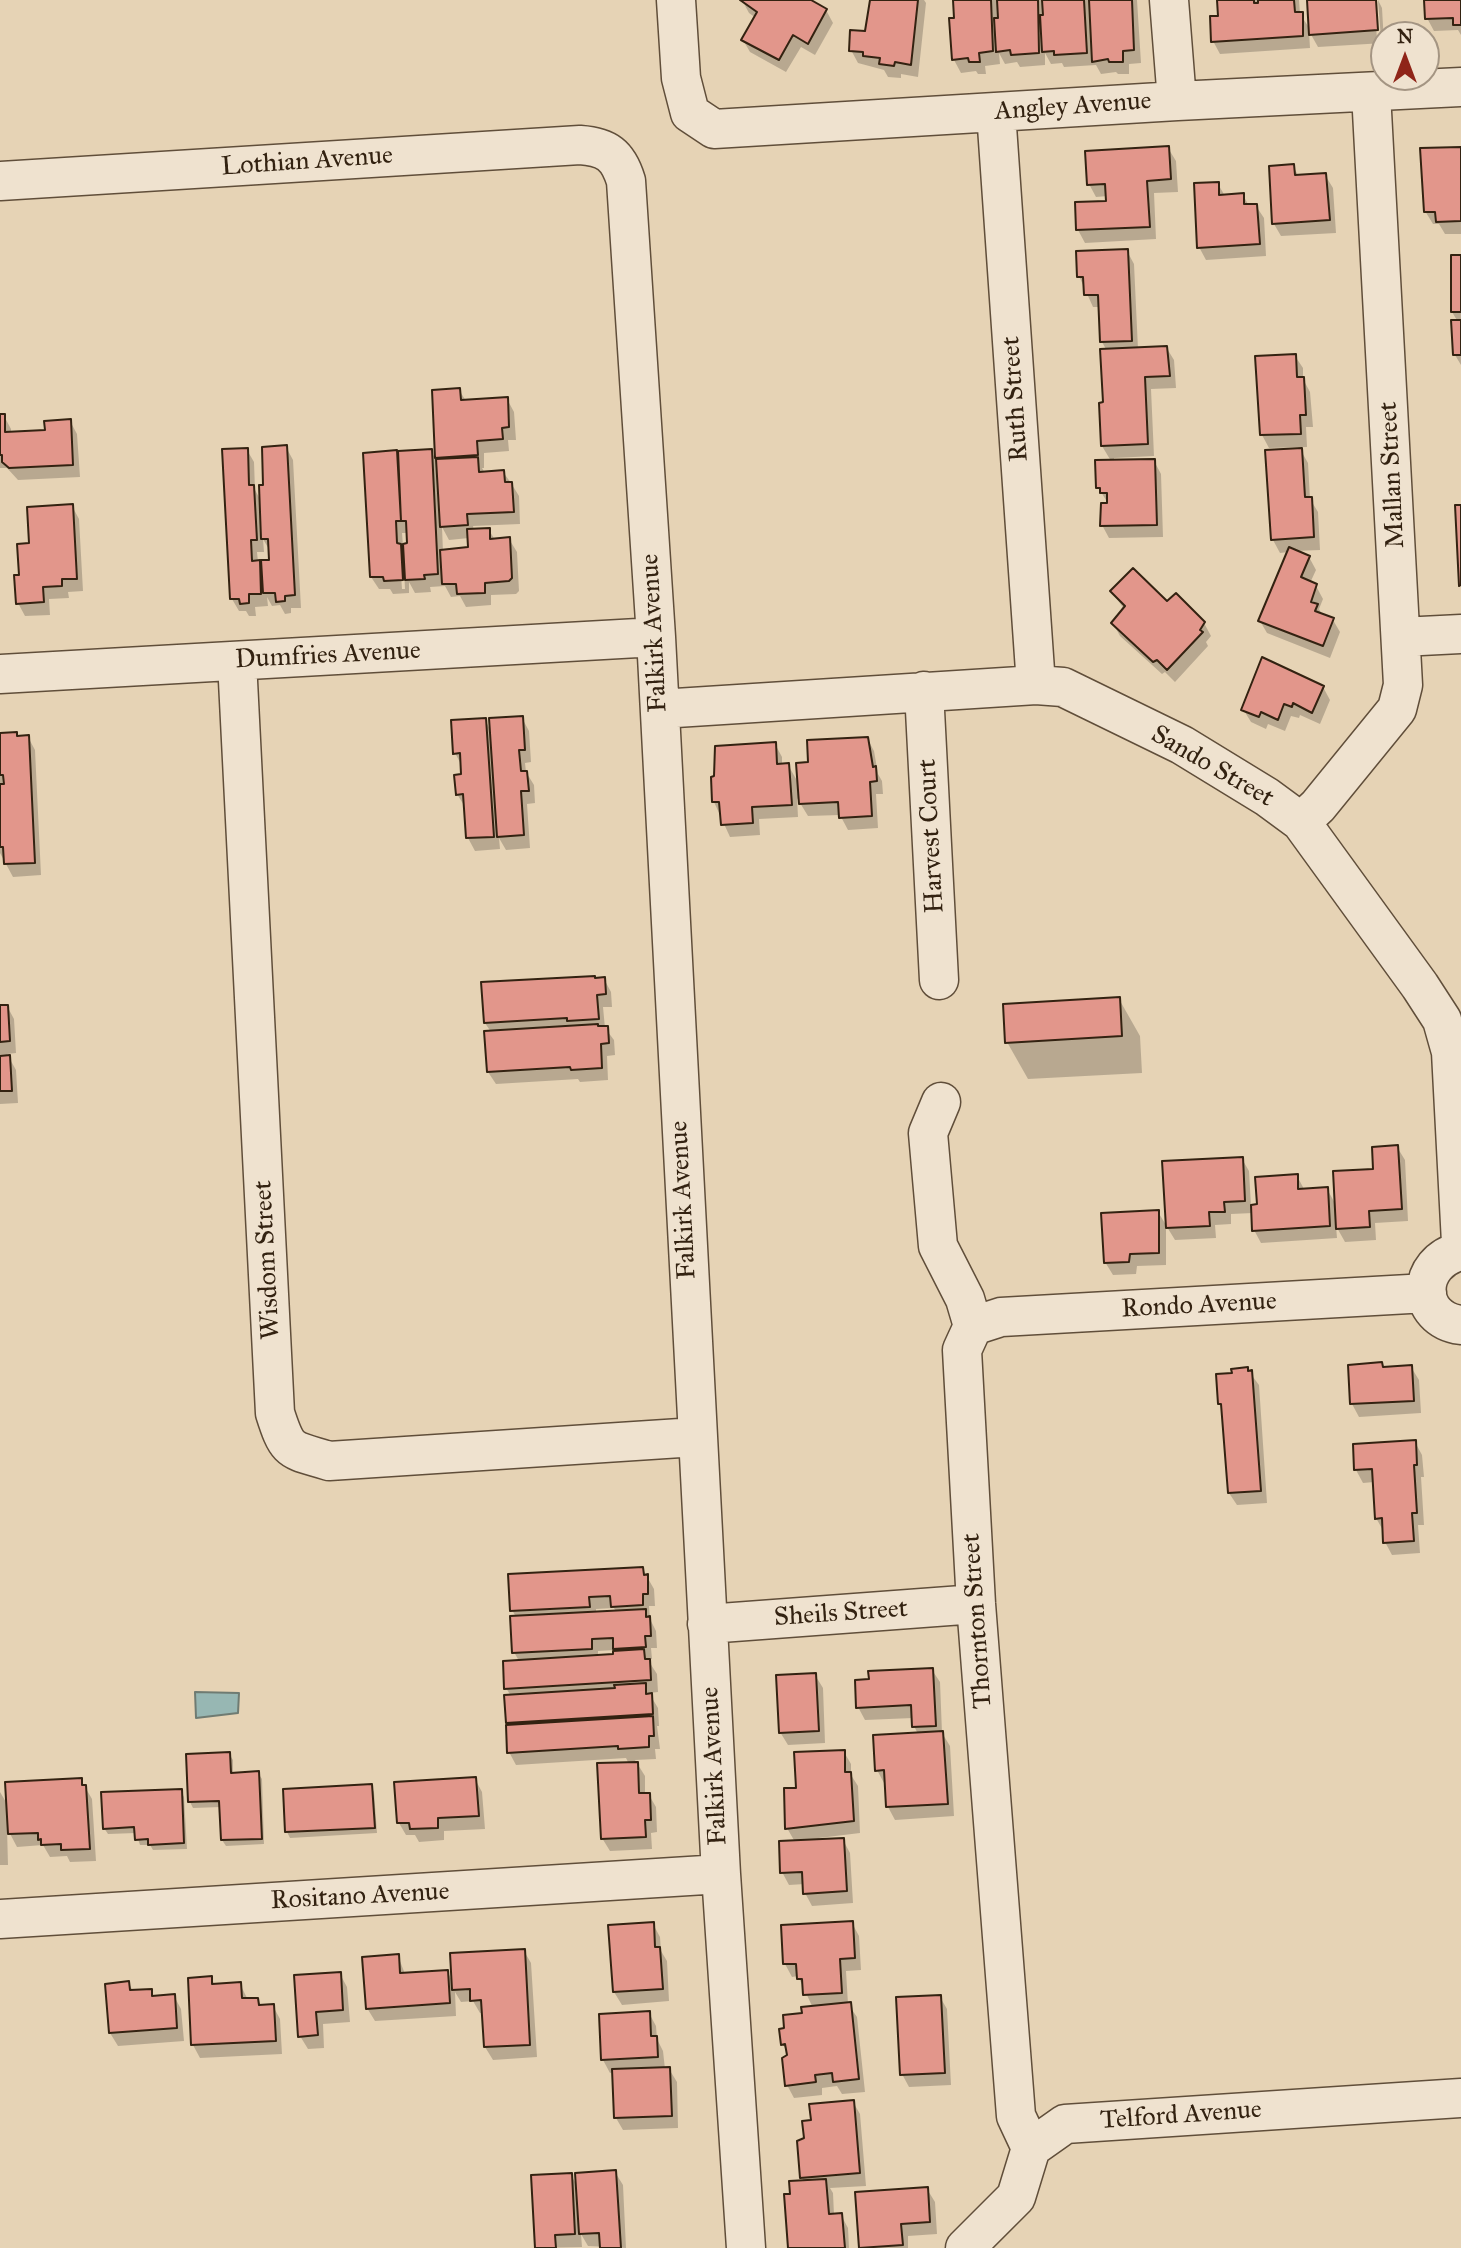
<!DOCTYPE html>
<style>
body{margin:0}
#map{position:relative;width:1461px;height:2248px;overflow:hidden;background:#e6d3b5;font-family:"IM FELL Great Primer",serif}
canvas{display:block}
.north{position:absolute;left:1370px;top:21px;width:70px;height:70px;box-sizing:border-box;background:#efe2cf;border:2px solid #a49583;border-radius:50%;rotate:0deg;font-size:19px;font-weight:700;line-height:28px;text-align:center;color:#321}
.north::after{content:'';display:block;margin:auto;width:24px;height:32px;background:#8f2418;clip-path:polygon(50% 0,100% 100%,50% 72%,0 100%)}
</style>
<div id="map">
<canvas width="1461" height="2248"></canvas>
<div class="north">N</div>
</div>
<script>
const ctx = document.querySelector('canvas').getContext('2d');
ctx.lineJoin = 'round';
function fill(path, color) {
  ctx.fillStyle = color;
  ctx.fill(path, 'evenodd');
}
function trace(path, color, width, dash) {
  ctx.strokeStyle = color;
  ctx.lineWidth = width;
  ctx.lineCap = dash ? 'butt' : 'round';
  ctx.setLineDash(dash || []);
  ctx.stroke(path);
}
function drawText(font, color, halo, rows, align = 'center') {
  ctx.font = font + ' "IM FELL Great Primer",serif';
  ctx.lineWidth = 5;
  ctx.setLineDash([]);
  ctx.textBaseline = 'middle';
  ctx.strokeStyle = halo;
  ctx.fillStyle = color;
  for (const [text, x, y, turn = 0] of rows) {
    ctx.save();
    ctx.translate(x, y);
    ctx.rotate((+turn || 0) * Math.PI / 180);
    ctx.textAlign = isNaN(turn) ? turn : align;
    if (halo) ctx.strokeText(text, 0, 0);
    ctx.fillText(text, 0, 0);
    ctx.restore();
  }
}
const water = new Path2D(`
 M195,1692L239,1693L238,1713L196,1718Z`);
fill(water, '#97b7b3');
trace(water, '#6f7b72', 2);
fill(new Path2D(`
 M742,0H808L826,10L833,23L815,55L801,47L786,72L750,52L743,40L756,18L749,13Z
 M871,0H924L926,3L918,77L901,74V78L888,77L884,70L858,63L851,50L866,33Z
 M955,0H1137L1141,63L1129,64V74H1118L1116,72L1101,74L1096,65L1064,67L1062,63L1051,64L1045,53V65L1020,67L1017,62L1005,64L999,53L1000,64L985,66L986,74H978L976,71L961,73L954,60L951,20H955Z
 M1219,0H1299L1300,14L1310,29L1309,0H1374L1377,39H1381L1378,0L1382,8L1384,43L1318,47L1309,31L1310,48L1220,54L1213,41L1219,17Z
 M1426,0H1461V35L1458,30L1434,31L1427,18Z
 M1168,148L1176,161L1178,192L1154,193L1156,239L1085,243L1078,230L1108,203V196L1096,197L1089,184Z
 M1461,149V234H1445L1439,224H1433L1425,211Z
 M1293,166L1299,177L1325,175L1333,188L1336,233L1281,236L1274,224Z
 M1218,184L1225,196L1243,195L1249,206H1256L1264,218L1266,256L1206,260L1199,247Z
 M1127,251L1134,264L1138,349L1166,347L1174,360L1176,388L1151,389L1154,456L1114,458V461H1154L1161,474L1163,537L1109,538L1102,525L1109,505L1098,487L1111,461L1102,446L1107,351L1102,342L1100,307H1093L1079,276Z
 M1461,257V365L1455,355L1458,322L1452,312Z
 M1295,356L1303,368V379L1310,392L1313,427H1306L1307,447L1269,448L1262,435Z
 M459,390L466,401L507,399L514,412L516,440H508L509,451L484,453V468H482L485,473L503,472L511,483L519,496L520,524L473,526L474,531L489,530L495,540L509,539L517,552L519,591L516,594L491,595V605L466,607L460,596L451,597L445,586L430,587L431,592L415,593L409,582V593L393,594L390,589H379L371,577L365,454L431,451L437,462L434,391ZM442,527L449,540L469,538L470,548L443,552ZM402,533H408L409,544L403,546ZM399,546L403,549L405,589H402Z
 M0,416H4L11,429V434L47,432L70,421L77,434L80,477L18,480L7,468H0Z
 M286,447L293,460L301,608H291V613L285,614L280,605L272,606L267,597L268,606L255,607L256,616H249L246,611H239L232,599L247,450L254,462L255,490L261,501L265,487ZM263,539L270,551V561L264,570L258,562L257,552H264Z
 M1300,449L1308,463L1310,499L1318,512L1320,550L1295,551L1309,557L1316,570L1310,583L1316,586L1323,599L1319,609L1323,616L1333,620L1340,632L1330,658L1267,633L1260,621L1288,552L1280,553L1273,540Z
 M72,506L79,519L83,591L68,592L69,598L49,599L50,615L25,616L18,603L21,576L31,545Z
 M1112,592L1167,604L1204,623L1211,636L1206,642L1208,646L1175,682L1165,672L1162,674L1120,636L1113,623L1124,609Z
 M1323,687L1330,700L1320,724L1300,715L1299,718L1291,716L1285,731L1268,724L1266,729L1251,722L1243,709Z
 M522,718L529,731L531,762L525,763L526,772L534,785L535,803L527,804L530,848L506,850L499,838L500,849L475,851L468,838L465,807L457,794L463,776L462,766L455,753L485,720L491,731Z
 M0,735L28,737L35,750L41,875L13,877L0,853Z
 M867,738L874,751L878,774L882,781L883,794H876L878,828L848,830L840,815L808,816L797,798L798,817L759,819L760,835L730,837L714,802L775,744L782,757V765H788L799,784L810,764Z
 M595,979H604L611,992L612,1007H603L605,1028L614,1040L615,1055L607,1056L608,1080L580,1082L578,1079L496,1084L488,1072L491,1032L485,1023Z
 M1119,999L1140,1036L1142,1073L1028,1079L1007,1042Z
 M7,1006L14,1019L16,1053L7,1054L16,1070L18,1103L0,1104V1007Z
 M1397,1147L1405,1160L1408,1221L1375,1223L1376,1240L1345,1242L1336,1226L1337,1238L1261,1243L1254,1230L1253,1213L1231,1214V1224L1215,1225L1216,1238L1175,1240L1167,1227L1242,1159L1249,1171L1251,1206H1259L1297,1176L1304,1189H1327L1336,1205Z
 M1158,1212L1166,1225V1265L1137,1266L1136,1274L1113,1275L1105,1262Z
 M1350,1366L1384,1368L1411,1367L1419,1380L1421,1413L1359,1417L1352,1404Z
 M1247,1369L1259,1385L1267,1503L1237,1505L1229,1493L1223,1410L1220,1404L1234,1375Z
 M1415,1442L1422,1455L1424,1477H1421L1424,1525H1418L1420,1553L1392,1555L1385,1542L1384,1532L1376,1518L1374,1482L1363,1483L1356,1470L1355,1446Z
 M642,1568L654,1589L655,1606H649L650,1619L656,1631L657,1648H651L652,1659L648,1660L657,1674L658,1692L649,1693L658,1708L659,1726H657L660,1749H655L656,1759L635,1760L645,1776V1795H649L656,1807L657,1832L651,1833L652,1849L610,1851L602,1838L629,1764L626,1758L516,1765L509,1752L510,1726L508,1722L511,1696L506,1688L519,1661L514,1652L516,1617L512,1610ZM614,1608L616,1612L596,1613V1609ZM615,1650V1655L598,1656V1651Z
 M932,1670L940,1682L942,1733L950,1746L954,1816L895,1820L888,1807L887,1783H884L877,1770L918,1734L914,1726L913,1718L865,1720L858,1707L871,1681Z
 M815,1675L823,1688L825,1743L788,1745L780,1732Z
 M844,1752L851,1764V1775L858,1786L860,1833L819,1838V1841L843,1840L850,1853L853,1903L812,1906L805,1893V1884L789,1885L782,1872L795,1842L787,1828L797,1790Z
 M229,1754L233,1760V1774L258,1773L262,1779L264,1844L226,1846L222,1840L221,1807L193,1808L190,1802Z
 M475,1779L482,1792L485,1829L444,1831V1840L419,1842L415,1835H406L399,1823Z
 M81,1780L92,1799L96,1861L70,1862L67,1856L50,1857L43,1845L17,1847L7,1828L8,1865H0V1792L9,1807Z
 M371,1786L374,1792L377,1833L290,1838L287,1832L285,1790Z
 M181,1791L184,1797L187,1849L153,1850L150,1845H140L136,1833L108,1834L104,1828Z
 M852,1923L859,1936L861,1970L846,1971L848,2004L857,2017L865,2092L842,2094L837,2086L822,2088V2095L794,2098L787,2085L788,2054L783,2044L804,2014L813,2008L798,1976L792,1977L785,1964Z
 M653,1924L660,1937L661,1951L667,1961L669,2001L622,2005L614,1992Z
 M524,1951L531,1963L537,2057L493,2060L485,2047L484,2013H480L473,2001L461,2002L455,1992L456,2016L375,2021L367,2008L398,1956L405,1974L447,1971L453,1982Z
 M340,1974L347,1987L350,2022L323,2024L324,2048L308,2049L300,2036Z
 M211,1978L215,1985L240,1984L248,2000L257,1999L262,2007L273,2006L280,2019L282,2054L200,2058L193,2045Z
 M129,1983L133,1992L151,1991L155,1998L174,1996L181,2009L184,2041L118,2046L110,2033Z
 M940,1997L947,2009L951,2085L909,2087L902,2074Z
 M649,2013L656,2026L657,2039L663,2051L665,2069H669L677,2082L678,2128L623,2130L616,2118L614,2072L610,2073L603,2060L601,2016Z
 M853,2102L860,2114L866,2186L830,2188L833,2193L834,2215H841L848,2228L849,2248H790L792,2195L804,2182L802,2177L806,2139L812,2122Z
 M615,2172L623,2185L626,2248L588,2246L581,2234L582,2247L537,2248L571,2175L578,2187Z
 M927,2189L935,2202L937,2234L908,2236V2248H861L857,2194Z`), '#0003');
const building = new Path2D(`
 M740,0H811L827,9L808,44L793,35L779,60L741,40L757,12Z
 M870,0H918L911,65L895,62L894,66L879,64L880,58L863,56V52L849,51L850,30L865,31Z
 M953,0H991L993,51L979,53L980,62H969L968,58L952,60L949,18H954Z
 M997,0H1038L1039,53L1011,55L1010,50L996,52L994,18H998Z
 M1042,0H1084L1087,53L1054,55V51L1042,52L1040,15H1043Z
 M1089,0H1132L1134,50L1123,51V62H1109L1108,59L1092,62Z
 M1217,0H1254V3H1258V0H1294L1295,12H1303V36L1211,42L1210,16H1218Z
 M1307,0H1376L1378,30L1309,35Z
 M1424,0H1461V25H1453V18L1425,19Z
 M1169,146L1171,179L1147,181L1150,227L1076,230L1075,202L1106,201L1105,184L1087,185L1085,151Z
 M1461,147V221L1436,222L1435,212H1424L1420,148Z
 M1294,164L1295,175L1326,173L1330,220L1272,224L1269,166Z
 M1219,182V195L1244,193V204H1257L1260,244L1197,248L1194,183Z
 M1128,249L1132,341L1100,342L1098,295H1084L1083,277H1077L1076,251Z
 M1451,255H1461V312H1451Z
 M1451,320H1461V355H1453Z
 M1167,346L1170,376L1145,377L1148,444L1101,446L1099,403L1103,402L1100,349Z
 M1296,354L1297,377H1304L1306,415H1300L1301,434L1260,435L1255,356Z
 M460,388L461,400L508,397L509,427L502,428L503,439L477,441L478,455L435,458L432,390Z
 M0,414H5V432L45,430L44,421L71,419L73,465L9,468L2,462V455H0Z
 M287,445L295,595L285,596V601L276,602L275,593H263L261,560H269L268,539H261L259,485H263L262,447Z
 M248,448L249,485H254L257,540H251L252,561L260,560L261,594H249V603L240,604L239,599H230L222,449Z
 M1302,448L1305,497H1312L1314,537L1271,540L1265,450Z
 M432,449L438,574L424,575L425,579L405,580L403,544L407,543L406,521H401L398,451Z
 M397,450L401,521H396L397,543L401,544L403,580L384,581L383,577H370L363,453Z
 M478,457L479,472L504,470L505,482H512L514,512L467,514L468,525L440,527L436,459Z
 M1155,459L1157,525L1100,526L1101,503H1107V493H1100V488H1096L1095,460Z
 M73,504L77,579H62V586L43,587L44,602L16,604L14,575H19L17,544L29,543L27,507Z
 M1455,505H1461V585L1459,586Z
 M490,528V539L510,537L512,578L509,581L485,583V593L457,594L456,584H442L440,550L468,547L467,529Z
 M1289,547L1310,556L1301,577L1317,584L1311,602L1318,604L1315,611L1334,618L1323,646L1258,621Z
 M1133,568L1167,601L1176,593L1205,622L1200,630L1203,632L1167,670L1157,660L1153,662L1111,623L1125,606L1110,591Z
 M1262,657L1324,686L1312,713L1293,703L1292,707L1284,704L1278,720L1261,712L1259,717L1241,710Z
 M523,716L525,750H519L521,771H527L529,791H521L524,835L497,837L489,718Z
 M486,718L494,837L466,838L463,794L456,795L454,775L461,774L460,753L453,754L451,720Z
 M17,732V736L29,735L35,863L4,864L3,847H0V784H4L3,775H0V733Z
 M868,737L873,767L876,766L877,781L870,782L872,816L839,818L838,802L799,804L796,763L808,762L807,740Z
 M776,742L777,764L789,763L792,805L752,807L753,823L721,825L719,802H712L711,777L714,776L715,746Z
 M595,976V978L605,977L606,994L597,995L599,1019L567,1021V1018L484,1023L481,982Z
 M1120,997L1122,1036L1005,1043L1003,1004Z
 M0,1005H8L10,1041L0,1042Z
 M598,1024V1026H608L609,1043L601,1044L602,1068L571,1070L570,1067L487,1072L484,1031Z
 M10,1055L12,1091H0V1056Z
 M1398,1145L1402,1209L1369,1211L1370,1227L1336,1229L1333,1171L1373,1169L1372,1147Z
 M1243,1157L1245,1201L1224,1202L1225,1212H1209L1210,1226L1166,1228L1162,1161Z
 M1298,1174V1189L1328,1187L1330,1226L1252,1231L1251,1205L1257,1204L1255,1177Z
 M1159,1210V1253L1130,1254L1129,1262L1104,1263L1101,1213Z
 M1382,1362L1383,1367L1412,1365L1414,1401L1350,1404L1348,1365Z
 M1248,1367V1371L1252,1370L1261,1491L1228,1493L1221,1404H1218L1216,1374L1232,1373L1231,1369Z
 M1416,1440L1417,1465H1414L1417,1513H1412L1414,1541L1383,1543L1382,1518L1375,1519L1372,1469L1354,1470L1353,1444Z
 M643,1567L644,1575L648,1574V1594H643V1605L611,1607L610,1596L589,1597L590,1607L510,1611L508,1574Z
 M646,1609V1617L650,1616L651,1636H645L646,1647L613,1649V1638L592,1639V1649L512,1653L510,1616Z
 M644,1649L645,1659H650L651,1680L504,1689L503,1661L613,1654V1651Z
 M933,1668L936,1726L912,1727L911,1705L856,1708L855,1680L869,1679L868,1671Z
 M816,1673L819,1731L779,1733L776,1675Z
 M646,1683V1694L652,1693L653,1714L506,1723L504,1695L615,1688L614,1685Z
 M653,1716L654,1736H649V1747L618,1749V1746L507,1753L506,1725Z
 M943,1731L948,1804L886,1807L884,1770L875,1771L873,1735Z
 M845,1750V1772H851L854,1821L785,1829L784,1788H796L794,1752Z
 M230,1752L231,1773L259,1771L262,1839L221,1840L219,1801L188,1802L186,1754Z
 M638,1762L639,1793H650L651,1820H645L646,1837L601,1839L597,1763Z
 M476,1777L479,1816L438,1818V1828L410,1829L409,1823H397L394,1782Z
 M82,1778V1785H86L90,1849L61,1850V1844L41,1845V1839L38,1840V1833L8,1834L5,1782Z
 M372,1784L375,1828L285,1832L283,1789Z
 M182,1789L184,1843L148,1845V1839L135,1840L134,1827L103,1829L101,1792Z
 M844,1838L847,1891L803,1894L802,1872L780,1873L779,1841Z
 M853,1921L855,1958L840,1959L842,1993L803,1995L802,1979H797L796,1964H783L781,1925Z
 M654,1922L655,1947H660L663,1989L613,1992L608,1925Z
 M525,1949L530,2045L484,2047L481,2000L470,2001V1989L452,1990L450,1953Z
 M399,1954L400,1973L448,1970L450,2003L366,2009L362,1957Z
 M341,1972L343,2010L316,2012L318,2035L298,2037L294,1975Z
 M212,1976V1984L241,1982L242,1998H258L259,2005L274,2004L276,2041L191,2045L188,1978Z
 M129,1981L130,1990L152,1989V1996L175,1994L177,2028L109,2033L105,1984Z
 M941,1995L945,2073L900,2075L896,1997Z
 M851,2002L859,2079L833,2082L832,2073L815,2075L816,2082L785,2086L782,2058L787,2055L785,2044L781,2045L779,2029L784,2028L783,2015L802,2013L801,2007Z
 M650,2011L651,2036H657L658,2057L601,2060L599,2014Z
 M670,2067L672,2116L614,2118L612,2069Z
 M854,2100L860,2173L800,2178L797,2141L804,2138L802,2121L811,2120L809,2104Z
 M616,2170L621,2248H600L599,2233L579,2234L575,2173Z
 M572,2173L575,2234L555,2235L556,2248H535L531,2175Z
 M826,2179L829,2214L842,2213L845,2248H788L784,2194H790L789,2181Z
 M928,2187L930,2222L901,2224L903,2245L859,2248L855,2192Z`);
fill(building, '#e2968b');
trace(building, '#321', 2);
const minor = new Path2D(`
 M676,0L681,78L690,113L714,129L1177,101L1461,87
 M1169,0L1177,101
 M996,112L1036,685
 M0,181L580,145C607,147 618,155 626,181L656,637L721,1874L746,2248
 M1401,637L1461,634
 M237,661L275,1413C288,1454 290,1449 329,1461L696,1437
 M0,674L656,637
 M924,691L939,980
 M660,709L1036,685L1063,687L1182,745L1267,797L1301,822L1420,986L1442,1020L1451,1052L1461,1243
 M1301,822L1318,806L1397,709L1403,685L1371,93
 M941,1102L928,1133L938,1246L965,1299L973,1326L962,1350L976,1604L1016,2116L1031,2148
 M1461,1251C1415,1262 1415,1319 1461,1325
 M973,1326L1001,1317L1427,1293
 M707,1624L976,1604
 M0,1919L721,1874
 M965,2248L1016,2197L1031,2148L1065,2124L1461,2098`);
trace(minor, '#604e3a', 41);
trace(minor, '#efe2cf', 38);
drawText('26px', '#321', '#efe2cf', [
 ["Angley Avenue",1073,107,-4],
 ["Lothian Avenue",307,162,-4],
 ["Ruth Street",1016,399,-94],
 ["Mallan Street",1393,475,-93],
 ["Falkirk Avenue",655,633,-93],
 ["Dumfries Avenue",328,656,-3],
 ["Sando Street",1212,767,30],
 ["Harvest Court",932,836,-93],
 ["Falkirk Avenue",684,1200,-93],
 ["Wisdom Street",268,1260,-93],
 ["Rondo Avenue",1199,1306,-3],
 ["Sheils Street",841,1614,-4],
 ["Thornton Street",978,1621,-94],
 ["Falkirk Avenue",715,1766,-93],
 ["Rositano Avenue",360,1897,-3],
 ["Telford Avenue",1181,2116,-4]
]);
</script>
